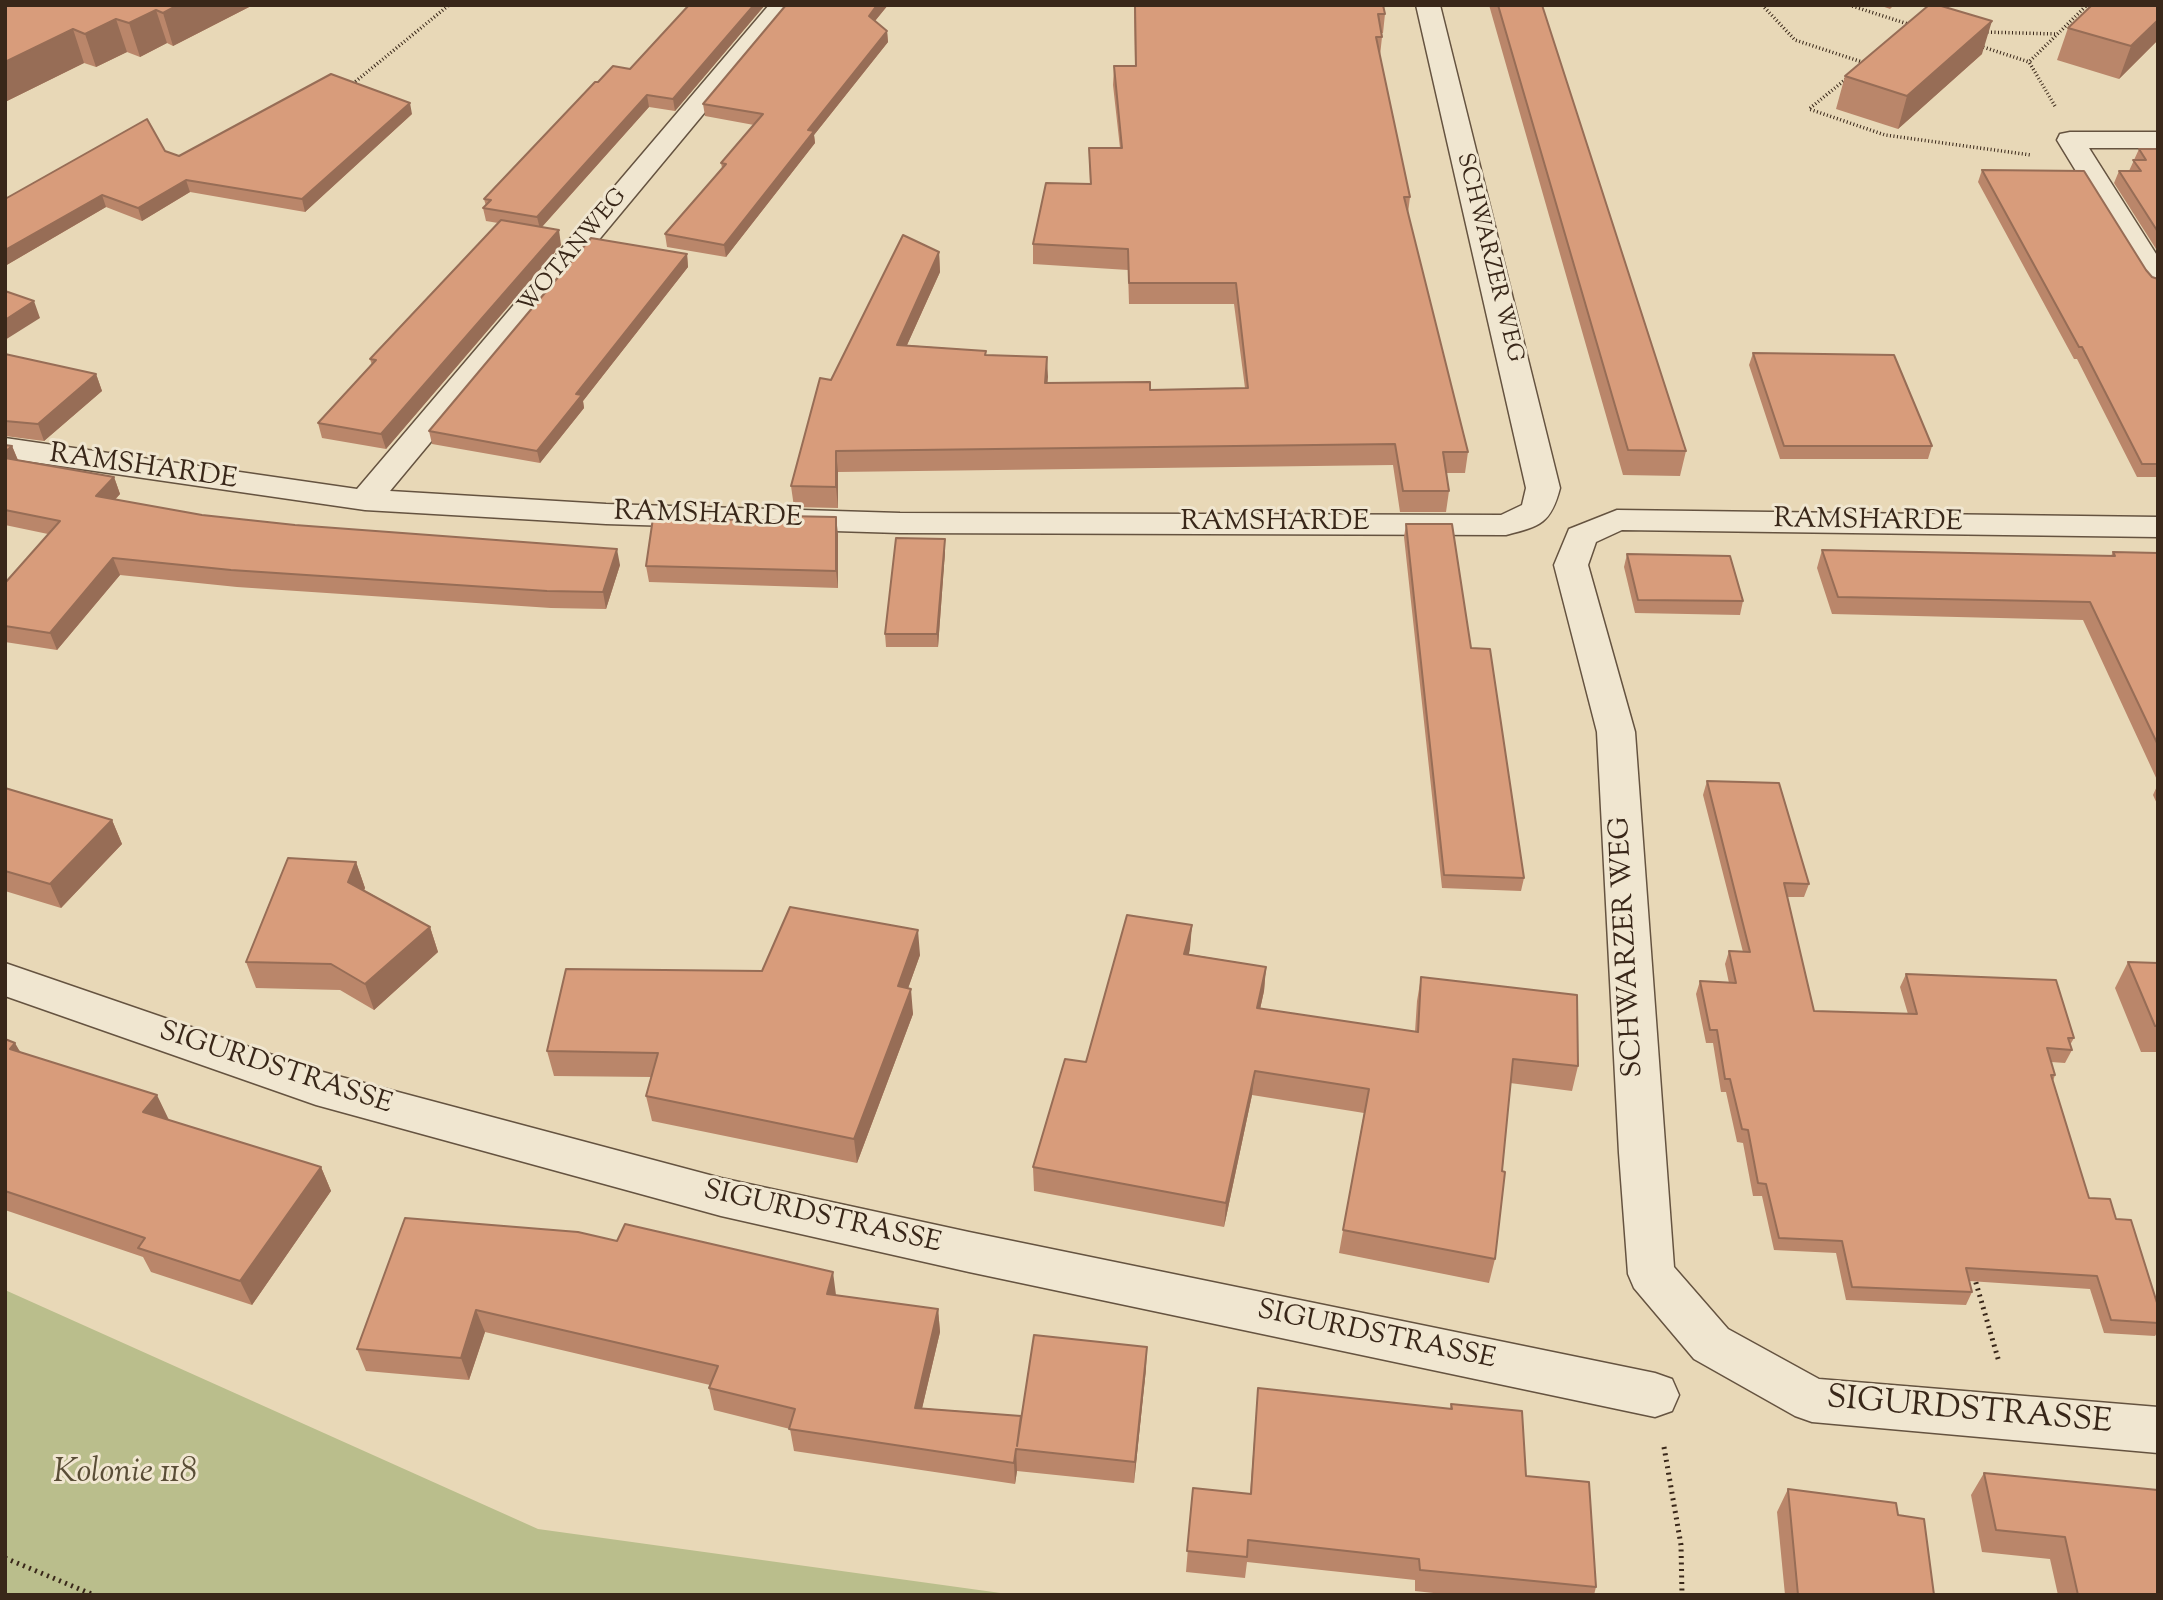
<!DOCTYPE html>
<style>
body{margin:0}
#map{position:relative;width:2163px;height:1600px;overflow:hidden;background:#e8d8b7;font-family:"Sorts Mill Goudy",serif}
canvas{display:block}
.frame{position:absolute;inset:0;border:7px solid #392719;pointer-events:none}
</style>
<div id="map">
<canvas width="2163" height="1600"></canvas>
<div class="frame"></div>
</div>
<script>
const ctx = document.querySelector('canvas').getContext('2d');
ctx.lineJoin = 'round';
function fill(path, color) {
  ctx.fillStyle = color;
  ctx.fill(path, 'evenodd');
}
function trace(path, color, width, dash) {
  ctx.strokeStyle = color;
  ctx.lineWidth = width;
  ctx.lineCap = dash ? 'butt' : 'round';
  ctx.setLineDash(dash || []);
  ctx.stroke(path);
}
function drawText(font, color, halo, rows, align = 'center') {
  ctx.font = font + ' "Sorts Mill Goudy",serif';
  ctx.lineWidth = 6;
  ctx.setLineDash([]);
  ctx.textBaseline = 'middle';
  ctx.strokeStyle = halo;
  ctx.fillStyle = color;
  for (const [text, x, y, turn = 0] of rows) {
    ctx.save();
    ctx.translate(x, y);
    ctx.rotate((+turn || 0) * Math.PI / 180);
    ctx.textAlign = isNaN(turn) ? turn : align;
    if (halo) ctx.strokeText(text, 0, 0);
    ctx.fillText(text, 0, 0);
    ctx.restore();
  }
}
fill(new Path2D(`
 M5,1290L538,1529L1015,1595H5Z`), '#babe8c');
const minor = new Path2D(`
 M769,5H794L390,491L606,504L900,513L1501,515L1522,505L1526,488L1416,5H1440L1560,488C1551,523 1541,526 1506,535L900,533L606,524L365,510L5,458V438L357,489Z
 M2070,132H2158V148H2089L2158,257V290L2148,287L2143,281L2057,140L2060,134Z
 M1617,510L2158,517V537L1622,530L1596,542L1588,565L1635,732L1674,1267L1728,1329L1819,1379L2158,1407V1453L1812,1422L1795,1416L1694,1359L1634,1288L1628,1274L1619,1153L1597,732L1554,565L1569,529Z
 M5,963L319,1071L721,1178L969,1232L1655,1373L1672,1379L1679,1395L1672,1411L1655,1417L969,1272L721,1216L316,1105L5,996Z`);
trace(minor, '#655340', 3);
trace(new Path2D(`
 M1766,5L1764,7L1795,40L1865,63
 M1849,5L1911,25
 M1984,32L2056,34
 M1980,46L2029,62
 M1846,79L1809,109L1885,135L2031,155
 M350,86L449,5
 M2055,106L2029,62L2087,5`), '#392719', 3.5, [1, 2.5]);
trace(new Path2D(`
 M1974,1276L1999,1362
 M1664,1447L1681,1545L1682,1595
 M5,1558L94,1595`), '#392719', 5, [2, 4.5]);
fill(minor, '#f0e6d0');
fill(new Path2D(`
 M5,5H253L173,46L167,43L140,57L127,52L96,67L84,63L5,102Z
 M689,5H765L675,111L649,107L542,227L561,245L386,449L322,438L318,423L372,365L370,359L498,223L486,221L483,208L486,206L484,199L598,82L630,69Z
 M786,5H888L875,21L887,31L888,42L814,135L815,143L726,257L667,247L665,234L722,168L721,163L754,125L705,116L703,104Z
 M1134,5H1383L1385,14L1383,33H1382V37L1380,56L1410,197L1408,213L1468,452L1465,473H1446L1449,491L1446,512H1400L1393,465L838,472V508L794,507L791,486L831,380L939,252L940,272L907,345L986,351V355L1047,357V383L1150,390L1245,388L1234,304H1129L1128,270L1033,264V244L1090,184L1089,148H1120L1113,85L1114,66H1135Z
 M1489,5H1542L1686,451L1680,476L1623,475Z
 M1879,5H1894L1890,9Z
 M2068,28L2158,40L2119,79L2057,60Z
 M1982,54L1898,129L1836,109L1845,76Z
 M412,114L305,212L190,192L142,221L106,207L5,266V199L165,151L179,156Z
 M2139,149H2158V252L2114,183L2119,171H2129Z
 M1982,170L2146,270L2152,277L2158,279V477H2137L2077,359H2074L1978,182Z
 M687,254L688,267L583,401L584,408L540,463L432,444L429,431Z
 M1753,353L1932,446L1928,459H1780L1749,365Z
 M5,354L96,374L102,391L44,441L5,436Z
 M5,445L12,446L18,460L114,477L120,494L115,500L202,515L620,565L606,609L551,608L237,587L120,575L57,650L5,642V583L48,534L5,525Z
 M1406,524L1471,648L1524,878L1521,891L1442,888L1404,537Z
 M838,534V588L649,582L646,566Z
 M945,539V552L938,647H886L885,634Z
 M1822,550L2111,556L2113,552L2158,553V782L2083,620L1832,614L1817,568Z
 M1627,554L1743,601L1740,615L1635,613L1624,567Z
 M1707,781L1809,884L1804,897H1787L1814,1011L1908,1014L1900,987L1906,974L2074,1038L2070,1045L2072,1050L2065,1063L2051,1062L2055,1075L2053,1081L2089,1198L2116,1219L2158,1306V1331L2155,1336L2104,1333L2090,1289L1969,1281L1972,1292L1966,1305L1846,1300L1836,1253L1774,1250L1762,1196H1753L1743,1143L1737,1142L1726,1092H1721L1713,1043H1706L1696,994L1700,981L1729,983L1725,964L1729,951L1743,952L1703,795Z
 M2158,784V806L2153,795Z
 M5,788L112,820L122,844L61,908L5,891Z
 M356,862L365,888L364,890L430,927L438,952L374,1010L340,990L256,988L246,962Z
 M1192,925L1189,954L1266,967L1264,991L1260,1009L1415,1032L1417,1001L1421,977L1578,1066L1572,1091L1510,1083L1495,1259L1489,1283L1339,1253L1364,1113L1252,1095L1224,1227L1034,1191L1033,1167L1086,1062Z
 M920,955L908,988L913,1014L857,1163L652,1121L646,1096L651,1077L554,1076L547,1051L762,971Z
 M2128,962L2158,963V1052H2141L2115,988Z
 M5,1039L21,1052L169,1120L321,1167L331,1191L252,1305L151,1272L143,1257L5,1210Z
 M405,1218L836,1295L938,1309L940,1332L922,1408L1021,1416L1146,1369L1134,1483L1017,1471L1015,1484L794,1451L790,1429L714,1410L709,1388L710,1385L485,1332L469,1380L366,1371L357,1349Z
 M1258,1388L1450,1409L1451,1404L1526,1476L1596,1587L1594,1595H1452L1415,1591V1580L1247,1562L1245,1578L1186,1572L1193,1488L1250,1494Z
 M1984,1473L2158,1595H2058L2050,1559L1982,1552L1971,1495Z
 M1788,1489L1898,1515L1934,1595H1785L1777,1512Z`), '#ba866a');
fill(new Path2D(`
 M178,5H253L173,46L163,13Z
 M754,5H765L675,111L673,99Z
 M877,5H888L870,27L869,16Z
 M156,10L167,43L140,57L129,23Z
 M116,19L127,52L96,67L85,34Z
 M2158,20V40L2119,79L2131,46Z
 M1992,21L1982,54L1898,129L1907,96Z
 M73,29L84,63L5,102V62Z
 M887,31L888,42L814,135L815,143L726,257L724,245L808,130Z
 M647,95L649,107L540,229L537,217Z
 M410,103L412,114L305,212L302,199Z
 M186,180L190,192L142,221L138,208Z
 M102,195L106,207L5,266V250Z
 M559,230L561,245L386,449L381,434Z
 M939,252L940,272L898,365L897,345Z
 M687,254L688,267L583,401L584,408L540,463L537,451L576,394Z
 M34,301L40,318L5,340V320Z
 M1047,357L1048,377L1046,404L1045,383Z
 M96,374L102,391L44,441L38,424Z
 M12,446L19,463L5,468V452Z
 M836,451L838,472V508L836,487Z
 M114,477L120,494L102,513L96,496Z
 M836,517L838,534V588L836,571Z
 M945,539V552L938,647L937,634Z
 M617,549L620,565L606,609L603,592Z
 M113,558L120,575L57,650L50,633Z
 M112,820L122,844L61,908L50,884Z
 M356,862L365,888L357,907L348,882Z
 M1192,925L1190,949L1183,978L1184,954Z
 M430,927L438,952L374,1010L365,984Z
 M918,930L920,955L900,1011L898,986Z
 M1266,967L1264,991L1255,1032L1257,1008Z
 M911,989L913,1014L857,1163L854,1139Z
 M15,1043L29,1067L10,1049Z
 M1255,1071L1252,1095L1224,1227L1226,1203Z
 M157,1095L169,1120L143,1112Z
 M321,1167L331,1191L252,1305L240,1281Z
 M833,1272L836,1295L827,1294Z
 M938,1309L940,1332L917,1430L915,1408Z
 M476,1310L485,1332L469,1380L461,1358Z
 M1147,1347L1146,1369L1134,1483L1135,1462Z
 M1016,1449L1017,1471L1015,1484L1014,1463Z`), '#976d56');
const building = new Path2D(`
 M5,5H178L163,13L156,10L129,23L116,19L85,34L73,29L5,62Z
 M689,5H754L673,99L647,95L537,217L483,208L491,200L484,199L595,82H598L613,66L630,69Z
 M786,5H877L869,16L887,31L808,130L814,131L724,245L665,234L726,164L721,163L763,114L703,104Z
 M1135,5H1383L1385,14H1378L1382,37H1376L1410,197H1404L1468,452H1443L1449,491H1403L1395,444L836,451V487L791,486L820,378L831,380L903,235L939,252L897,345L986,351L985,355L1047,357L1045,383L1150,382V390L1248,388L1236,283H1129L1128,249L1033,244L1046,183L1091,184L1089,148H1122L1114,66H1136Z
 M1498,5H1542L1686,451L1628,450Z
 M1929,5H1938L1992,21L1907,96L1845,76Z
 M2092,5H2158V20L2131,46L2068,28Z
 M331,74L410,103L302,199L186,180L138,208L102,195L5,250V199L147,119L165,151L179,156Z
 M2139,149H2158V232L2119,171H2141L2133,160H2146Z
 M1982,170L2084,171L2146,270L2152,277L2158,279V464H2142L2082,347H2079Z
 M501,220L559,230L381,434L318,423L376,360L370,359Z
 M591,238L687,254L576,394L582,395L537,451L429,431Z
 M5,291L34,301L5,320Z
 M1753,353L1894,355L1932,446H1784Z
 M5,354L96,374L38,424L5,421Z
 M5,445L12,446L5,452Z
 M5,458L114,477L96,496L202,515L295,525L617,549L603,592L547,591L231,570L113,558L50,633L5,626V583L60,521L5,510Z
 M785,516L836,517V571L646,566L653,518L784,521Z
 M1406,524H1452L1471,648L1490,649L1524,878L1444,875Z
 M896,538L945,539L937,634H885Z
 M1822,550L2115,556L2113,552L2158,553V745L2090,602L1838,597Z
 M1627,554L1730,556L1743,601L1638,600Z
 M1707,781L1779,783L1809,884L1784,883L1814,1011L1917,1014L1906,974L2056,980L2074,1038H2068L2072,1050L2047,1048L2055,1075H2051L2089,1198L2110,1199L2116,1219L2131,1220L2158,1306V1323L2111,1320L2097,1276L1966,1268L1972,1292L1852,1287L1842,1241L1779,1238L1766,1184L1758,1183L1748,1130L1742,1129L1730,1079H1725L1717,1030H1710L1700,981L1736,983L1729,951L1750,952Z
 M5,788L112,820L50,884L5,871Z
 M288,858L356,862L348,882L430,927L365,984L331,964L246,962Z
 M790,907L918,930L898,986L911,989L854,1139L646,1096L658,1053L547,1051L566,969L762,971Z
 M1127,915L1192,925L1184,954L1266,967L1257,1008L1418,1032L1421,977L1577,995L1578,1066L1513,1059L1502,1171L1505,1172L1495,1259L1343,1230L1369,1089L1255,1071L1226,1203L1033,1167L1065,1059L1086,1062Z
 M2128,962L2158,963V1026H2155Z
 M5,1039L15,1043L10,1049L157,1095L143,1112L321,1167L240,1281L138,1248L145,1238L5,1191Z
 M405,1218L578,1232L617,1241L625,1224L833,1272L827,1294L938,1309L915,1408L1021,1416L1017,1446L1034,1335L1147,1347L1135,1462L1016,1449L1014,1463L789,1429L795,1409L709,1388L718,1366L476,1310L461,1358L357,1349Z
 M1258,1388L1452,1409L1451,1404L1522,1411L1526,1476L1589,1482L1596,1587L1420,1570L1419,1559L1248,1540L1247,1557L1187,1551L1193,1488L1251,1494Z
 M1984,1473L2158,1490V1595H2078L2065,1537L1996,1530Z
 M1788,1489L1896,1503L1898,1515L1924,1519L1934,1595H1798Z`);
fill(building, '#d89c7b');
trace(building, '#976d56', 2);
drawText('23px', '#392719', '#f0e6d0', [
 ["WOTANWEG",574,252,-50],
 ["SCHWARZER WEG",1488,258,76]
]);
drawText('28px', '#392719', '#f0e6d0', [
 ["RAMSHARDE",143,469,8],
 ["RAMSHARDE",708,517,2],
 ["RAMSHARDE",1868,523,1],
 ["RAMSHARDE",1275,524],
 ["SCHWARZER WEG",1629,947,-93],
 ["SIGURDSTRASSE",275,1070,18],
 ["SIGURDSTRASSE",822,1219,13],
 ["SIGURDSTRASSE",1376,1337,12]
]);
drawText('33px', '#392719', '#f0e6d0', [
 ["SIGURDSTRASSE",1969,1413,5]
]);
drawText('italic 33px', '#594d36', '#f0e6d0', [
 ["Kolonie 118",125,1475]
]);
</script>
